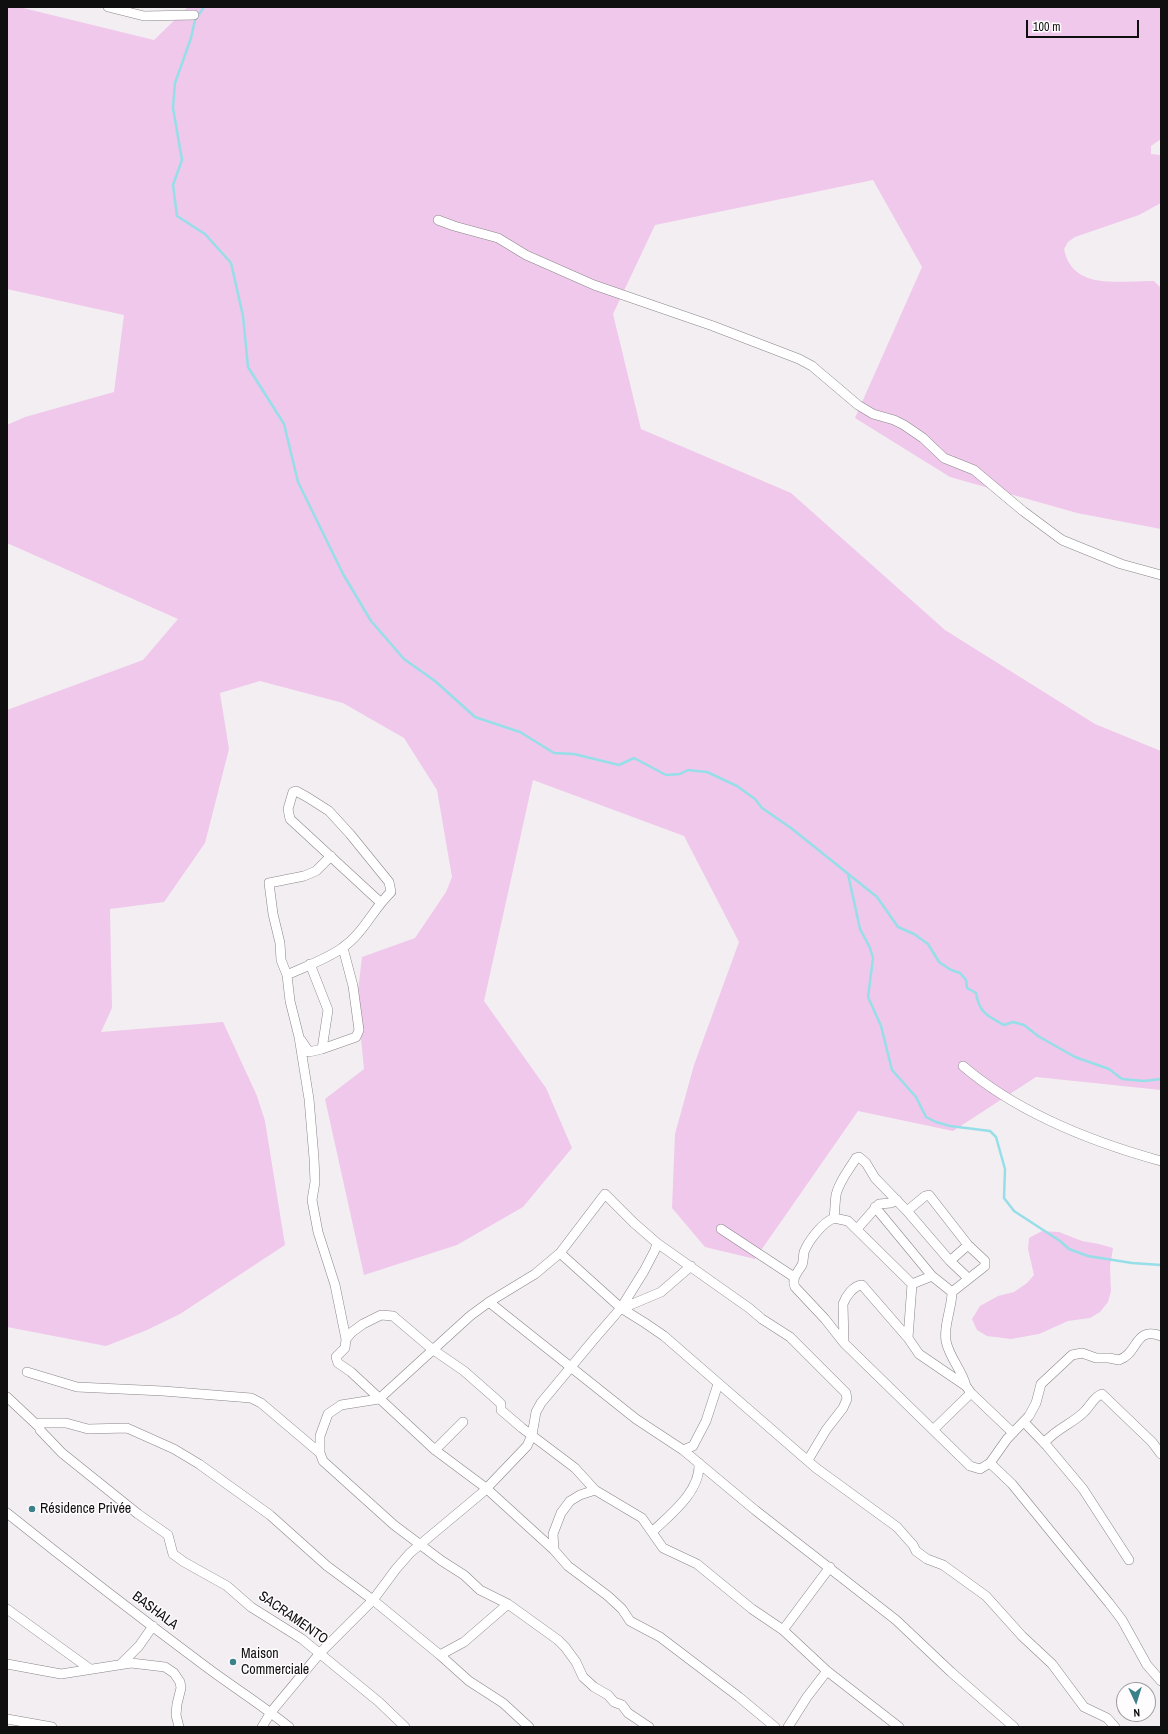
<!DOCTYPE html>
<meta charset="utf-8">
<style>
body{margin:0}
#map{position:relative;width:1168px;height:1734px;overflow:hidden;background:#f3eef2;font-family:"Archivo Narrow",sans-serif}
canvas{display:block}
.frame{position:absolute;inset:0;border:8px solid #100f10;pointer-events:none}
.north{position:absolute;left:1116px;top:1682px;width:40px;height:40px;box-sizing:border-box;background:#fffcfe;border:1px solid #9f9d9f;border-radius:50%;rotate:176deg;font-size:11px;font-weight:700;line-height:16px;text-align:center;color:#100f10}
.north::after{content:'';display:block;margin:auto;width:14px;height:18px;background:#3a818a;clip-path:polygon(50% 0,100% 100%,50% 72%,0 100%)}
.scale{position:absolute;left:1026px;top:20px;width:113px;height:18px;box-sizing:border-box;border:2px solid #100f10;border-top:0;padding-left:5px;font-size:12px;line-height:14px;white-space:nowrap;color:#100f10;-webkit-text-stroke:3px #fffcfe;paint-order:stroke}
</style>
<div id="map">
<canvas width="1168" height="1734"></canvas>
<div class="frame"></div>
<div class="north">N</div>
<div class="scale">100 m</div>
</div>
<script>
const ctx = document.querySelector('canvas').getContext('2d');
ctx.lineJoin = 'round';
function fill(path, color) {
  ctx.fillStyle = color;
  ctx.fill(path, 'evenodd');
}
function trace(path, color, width, dash) {
  ctx.strokeStyle = color;
  ctx.lineWidth = width;
  ctx.lineCap = dash ? 'butt' : 'round';
  ctx.setLineDash(dash || []);
  ctx.stroke(path);
}
function drawText(font, color, halo, rows, align = 'center') {
  ctx.font = font + ' "Archivo Narrow",sans-serif';
  ctx.lineWidth = 3;
  ctx.setLineDash([]);
  ctx.textBaseline = 'middle';
  ctx.strokeStyle = halo;
  ctx.fillStyle = color;
  for (const [text, x, y, turn = 0] of rows) {
    ctx.save();
    ctx.translate(x, y);
    ctx.rotate((+turn || 0) * Math.PI / 180);
    ctx.textAlign = isNaN(turn) ? turn : align;
    if (halo) ctx.strokeText(text, 0, 0);
    ctx.fillText(text, 0, 0);
    ctx.restore();
  }
}
fill(new Path2D(`
 M7,7H19L154,40L188,7H1161V139L1151,146V154L1161,155V203L1139,215L1075,237L1068,242L1064,249C1072,292 1123,280 1154,281L1161,288V529L1077,513L950,477L855,418L922,267L873,180L655,225L613,314L641,429L791,493L945,630L1095,724L1161,751V1090L1036,1077L953,1131L858,1111L755,1259L705,1247L672,1208L675,1134L694,1065L739,942L684,836L533,780L484,1001L546,1088L572,1148L523,1207L457,1245L364,1275L325,1099L364,1069L357,999L362,957L415,938L446,892L452,877L437,790L404,738L343,703L260,681L220,693L229,749L205,843L164,902L110,909L112,1008L101,1032L223,1022L257,1096L265,1121L285,1245L180,1314L147,1330L106,1346L7,1327V710L143,660L178,619L7,543V425L25,417L114,392L124,315L7,289Z
 M1042,1231L1059,1232L1082,1241L1099,1244L1113,1248L1110,1266L1111,1291L1108,1302L1100,1312L1090,1318L1068,1321L1039,1334L1011,1339L987,1336L977,1330L972,1319L980,1306L998,1296L1014,1292L1027,1283L1034,1275L1028,1249L1029,1238Z`), '#f0c8eb');
trace(new Path2D(`
 M204,7L195,20L191,38L175,83L173,108L182,160L173,185L177,216L205,234L231,263L243,316L248,367L284,424L298,482L343,574L371,621L404,659L435,681L475,717L520,732L554,753L574,754L619,765L634,758L666,775L680,774L688,770L707,772L737,786L755,799L762,808L791,828L877,897L898,927L914,934L928,944L939,962L951,970L960,973L966,980L967,988L976,993C979,1013 988,1016 1004,1025L1013,1022L1024,1025L1038,1036L1075,1057L1109,1069L1122,1079L1144,1081L1161,1079
 M848,874L860,929L870,948L873,958L868,997L881,1026L892,1070L916,1097L926,1117L936,1122L950,1126L990,1131L996,1137L1005,1169L1004,1198L1014,1211L1060,1241L1069,1249L1088,1256L1132,1263L1161,1265`), '#96dee8', 2.5);
const street = new Path2D(`
 M108,7L144,16L194,15
 M438,220L454,226L498,238L526,255L594,285L713,326L799,359L812,366L858,405L873,414L894,420L904,425L923,438L944,458L974,470L1023,511L1062,540L1121,564L1161,575
 M331,856L316,871L304,876L269,883L273,914L280,943L281,960L287,975L290,1001L299,1037L309,1099L314,1158L315,1182L312,1200L318,1232L335,1285L346,1339L352,1332L363,1324L381,1315L393,1316L432,1349L464,1371L497,1400L501,1404V1410L522,1428L575,1468L595,1490L642,1518L663,1548L697,1564L752,1609L783,1630L827,1671L899,1727
 M287,975C304,967 327,959 342,948C363,934 373,909 391,892L389,882L350,834L329,811L307,797L296,791L293,792L288,809L290,819L380,902
 M301,1040L309,1052L322,1049L328,1010L310,964
 M322,1049L356,1037L359,1030L353,986L343,948
 M963,1066C1018,1113 1092,1142 1161,1161
 M875,1207L932,1276L952,1292
 M907,1211L925,1196L929,1195L968,1245L985,1261V1266L952,1292
 M834,1218C835,1210 835,1202 836,1195C839,1181 849,1170 856,1158L859,1157L866,1163L875,1178L907,1211L950,1261L968,1278
 M721,1229L794,1277
 M857,1229L879,1204L891,1203L897,1200
 M560,1253L621,1308L645,1323L664,1336L816,1468L897,1527L913,1545L916,1551L927,1559L943,1565L986,1596L1022,1636L1052,1664L1084,1707L1107,1718L1115,1727
 M950,1261L968,1245
 M912,1284L932,1276
 M952,1292C952,1308 943,1327 946,1341C949,1357 962,1370 966,1386
 M489,1302L636,1419L683,1450L755,1510L896,1620L951,1672L1014,1727
 M623,1308L661,1292L691,1266
 M908,1338L912,1284L848,1221L834,1218C822,1223 809,1240 804,1252C803,1257 804,1260 802,1265C798,1272 791,1278 795,1287L825,1319L844,1343L970,1466L980,1469L990,1463L1012,1484L1109,1603L1122,1620L1147,1665L1161,1681
 M346,1339L345,1348L336,1357L338,1363L351,1372L435,1450L486,1488L554,1550L568,1566L608,1596L622,1609L630,1621L660,1637L739,1697L775,1727
 M844,1343L843,1304C846,1296 853,1286 862,1285L908,1338L919,1354L966,1386L971,1393
 M27,1372L77,1387L163,1391L251,1398L261,1403L320,1453L323,1461L394,1525L442,1561L464,1575L480,1590L508,1604L558,1640L565,1647L576,1662L583,1677L594,1687L608,1695L614,1702L622,1705L628,1713L649,1727
 M7,1397L38,1426
 M1024,1422L1047,1446L1083,1489L1129,1560
 M934,1429L971,1393L1013,1433
 M1044,1443C1057,1428 1072,1424 1084,1412C1091,1406 1093,1397 1102,1394L1152,1442L1161,1454
 M435,1450L463,1422
 M683,1450L693,1446L706,1421L718,1384
 M320,1453V1436L328,1414L341,1405L379,1399L470,1316L489,1302L535,1274L560,1253L605,1194L634,1223L657,1243L749,1308L762,1319L790,1337L846,1393L847,1399L843,1408L826,1430L808,1460
 M990,1463L1007,1439L1029,1416L1036,1403L1041,1384L1072,1355L1082,1353L1096,1358H1109L1119,1360C1139,1353 1134,1326 1161,1336
 M7,1513C72,1565 138,1616 205,1666C233,1687 262,1705 289,1727
 M652,1532C671,1514 701,1491 699,1463
 M554,1550L553,1534L561,1513L570,1501L580,1495L595,1490
 M7,1609L90,1669
 M783,1630L830,1567
 M440,1655L464,1642L508,1604
 M7,1664L61,1674L131,1663L165,1667L174,1673L180,1682L181,1688L177,1704L176,1715L179,1727
 M121,1664L139,1646L153,1626
 M7,1719L52,1727
 M262,1727L271,1712L320,1653L373,1600L396,1569L410,1553L483,1492L527,1446L532,1435L536,1412L541,1403L595,1338L621,1308L644,1271L655,1250L657,1243
 M405,1727L379,1702L302,1639L251,1607L227,1586L184,1562L173,1554L168,1535L138,1514L62,1453L40,1430L39,1423H66L88,1429L127,1428L174,1449L199,1464L270,1515L327,1566L373,1600L440,1655L469,1681L503,1703L529,1727
 M788,1727L807,1697L827,1671`);
trace(street, '#8a8589', 10);
trace(street, '#fff', 9);
for (const [x, y, r, color] of [
 [32,1509,4,"#3a818a"],
 [233,1662,4,"#3a818a"]
]) {
  const dot = new Path2D();
  dot.arc(x, y, r, 0, 2 * Math.PI);
  ctx.fillStyle = color;
  ctx.fill(dot);
  trace(dot, '#fffcfe', 1.5);
}
drawText('14px', '#100f10', '#fffcfe', [
 ["Résidence Privée",40,1509],
 ["Maison",241,1654],
 ["Commerciale",241,1670]
], 'left');
drawText('14px', '#100f10', '#fffcfe', [
 ["BASHALA",155,1611,37],
 ["SACRAMENTO",293,1618,35]
]);
</script>
